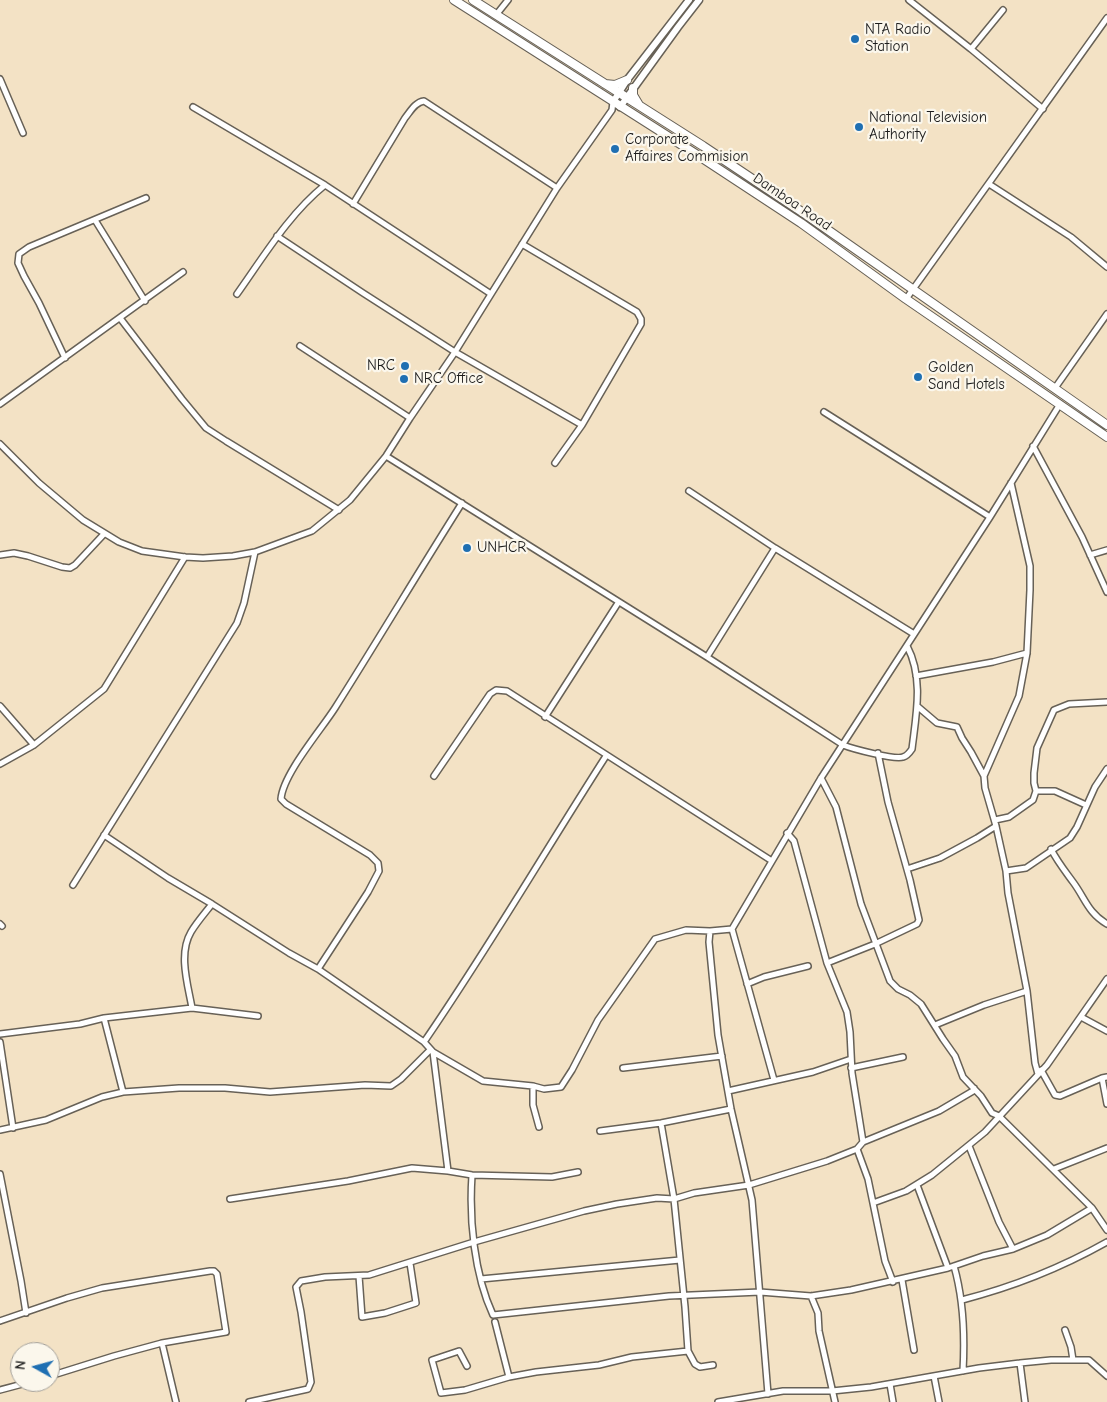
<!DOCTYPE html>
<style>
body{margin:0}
#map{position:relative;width:1107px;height:1402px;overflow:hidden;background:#f3e2c5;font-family:"Comic Neue",sans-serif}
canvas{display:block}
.north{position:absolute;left:10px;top:1342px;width:50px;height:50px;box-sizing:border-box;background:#fbf7ec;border:1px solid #a29f99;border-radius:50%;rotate:277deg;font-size:14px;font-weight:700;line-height:20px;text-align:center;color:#1c1c1c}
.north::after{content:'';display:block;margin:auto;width:18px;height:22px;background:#1f6fb2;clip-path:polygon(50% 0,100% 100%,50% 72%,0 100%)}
</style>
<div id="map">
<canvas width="1107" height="1402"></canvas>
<div class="north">N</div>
</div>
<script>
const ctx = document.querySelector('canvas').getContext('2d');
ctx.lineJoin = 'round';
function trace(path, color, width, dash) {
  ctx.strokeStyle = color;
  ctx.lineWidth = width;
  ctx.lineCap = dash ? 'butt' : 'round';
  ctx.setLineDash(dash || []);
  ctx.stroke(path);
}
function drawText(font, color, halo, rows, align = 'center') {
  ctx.font = font + ' "Comic Neue",sans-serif';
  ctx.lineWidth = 4.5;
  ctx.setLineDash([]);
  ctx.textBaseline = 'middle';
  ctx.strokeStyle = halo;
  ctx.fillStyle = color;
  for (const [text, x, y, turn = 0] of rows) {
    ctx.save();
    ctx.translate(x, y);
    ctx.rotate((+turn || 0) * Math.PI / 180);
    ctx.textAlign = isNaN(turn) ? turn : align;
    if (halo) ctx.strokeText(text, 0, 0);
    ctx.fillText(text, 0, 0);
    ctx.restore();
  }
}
const minor = new Path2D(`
 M909,0L971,49L1043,109
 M496,15L508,0
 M971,49L1003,10
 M0,79L23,133
 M193,107L325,185L491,294
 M989,184L1071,237L1107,267
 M353,204L405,118C410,112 415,102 424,101L557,188
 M95,220L145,301
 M277,236L363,293L455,352L582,425
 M522,244L637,312L641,319V324L582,425L555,463
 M237,294C264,256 289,214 325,185
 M906,299L1107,18
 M120,318L182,399L206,428L226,441L339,510
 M300,346L410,418
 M65,358L39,303L24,276L18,263L19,254L29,247L146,198
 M1055,388L1107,314
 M0,404L183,272
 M824,412L990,517
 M0,444L39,483L83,520L119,542L142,551L185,557L203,558L233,556L255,552L312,531L350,500L386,456L410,418L455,352L557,188L612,110L613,102
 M1033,446L1082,537L1107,592
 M386,456L707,657L843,745C853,749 895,760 903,757C907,756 910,752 912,749C916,715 924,678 907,646
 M1011,483L1030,566V590L1027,653L1019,696L984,776L985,788L996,826L1006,871L1008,893L1027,991L1035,1063L1038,1074
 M689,491L775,548L914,634
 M0,555L14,553L28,556L62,567L70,568L75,565L104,534
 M1090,555L1107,550
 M707,657L775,548
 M916,676L993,662L1027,653
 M0,706L34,745
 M917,706L937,723L957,727L962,738L971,752L984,776
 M545,717L618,603
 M0,764L34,745L104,689L185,557
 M434,776L490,694L496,690L507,691L772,861
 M821,778L836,807L861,904L890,981L898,989L910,995L921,1004L943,1039L955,1056L963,1077L981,1096L992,1113L999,1116L1092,1208L1107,1230
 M1036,791H1055L1086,805
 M995,820L1009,817L1033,800L1036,791L1034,783V773L1037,748L1054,710L1069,704L1107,702
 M787,833L794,841L827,963L847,1012L850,1032L852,1073L863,1142
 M104,835L168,878L212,904L289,953L318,969L424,1042L433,1052L448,1171
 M1051,849C1057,861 1065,871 1073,882C1085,898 1088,913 1107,924
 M907,869L940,858L977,838L996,826
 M1006,871L1026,868L1070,838L1077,827L1095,787L1107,769
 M73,885L237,623L244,603L255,552
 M0,924L2,926
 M732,929L774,1080
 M827,963L875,944L917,924L919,920L910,880L888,802L878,753
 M318,969L368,892L379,871L378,863L370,855L286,804L281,799C283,774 321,730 335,708C378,640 419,571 462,503
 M747,984L764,977L808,966
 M192,1008C188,985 178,954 191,932C197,922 205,913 212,904
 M1081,1017L1107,1031
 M104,1018L123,1092
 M935,1025L984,1005L1027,991
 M0,1034L80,1024L104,1018L192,1008L258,1016
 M0,1042L13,1128
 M424,1042C488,949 545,851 606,756
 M433,1052L483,1081L533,1086L544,1089L561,1087L572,1070L598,1020L655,939L686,930L710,931
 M623,1068L722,1056
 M851,1068L903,1057
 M1041,1070L1055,1095L1060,1096L1102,1078L1107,1077
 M1102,1078L1107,1104
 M533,1086V1105L539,1127
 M728,1091L813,1072L851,1059
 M661,1123L674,1199L685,1307L688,1351L695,1364L700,1367L713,1365
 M0,1130L46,1120L102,1097L123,1092L179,1088H225L270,1092L365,1085L391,1086L401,1079L430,1050
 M600,1131L661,1123L731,1109
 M969,1146L999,1222L1013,1249
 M857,1149L868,1179L885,1261L893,1282
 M1054,1169L1107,1148
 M0,1174L21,1281L26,1313
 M472,1175C469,1219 474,1274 493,1315L669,1296L760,1292L811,1296L851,1290L948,1268L983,1256L1013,1249L1047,1235L1092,1208
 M917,1185L948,1268
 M230,1199L348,1181L412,1168L448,1171L472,1175L552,1177L578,1172
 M873,1203L906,1191L932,1175L985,1132L1047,1065L1107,979
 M954,1266C964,1301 965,1335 963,1371
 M359,1276L362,1317L385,1313L416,1303L410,1263
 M481,1279L680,1260
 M902,1280L914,1350
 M811,1296L818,1313L819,1331L835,1402
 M962,1300C1013,1287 1061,1268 1107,1242
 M0,1321L67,1298L102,1288L210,1271H214L217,1274L226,1332L162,1343L114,1356L50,1376
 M495,1322L509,1377
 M1065,1330L1071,1347L1073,1360
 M162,1343L176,1402
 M1020,1363L1025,1402
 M467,1366L459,1351L432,1360L441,1393L465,1390L509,1377L536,1372L599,1365L632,1357L688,1351
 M934,1376L939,1402
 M890,1384L893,1402
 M0,1390L30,1382
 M768,1394L752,1200L731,1109L718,1035L709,942L710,931L732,929L821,778L990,517L1060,404
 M249,1402L308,1389L311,1382L301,1312L296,1287L301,1281L325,1277L369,1275L474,1242L584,1211L617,1204L657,1198L674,1199L694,1193L749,1185L827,1161L857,1149L863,1142L939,1111L973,1091L974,1088
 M718,1402L783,1391H832L871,1387L979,1368L1020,1363L1051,1360H1089L1107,1376`);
const tertiary = new Path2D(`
 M613,102L627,80L689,0
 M620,107L678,27L699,0`);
const primary = new Path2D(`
 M454,0L699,156L801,223L906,299L1107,437
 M473,0L703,146L805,214L1107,425
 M605,84L615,85L627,80
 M633,88V95L639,105`);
trace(minor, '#676157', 8);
trace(tertiary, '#676157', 9);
trace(primary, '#676157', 10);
trace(minor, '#fff', 5);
trace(tertiary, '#fff', 6);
trace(primary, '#fff', 8);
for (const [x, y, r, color] of [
 [855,39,5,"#1f6fb2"],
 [859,127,5,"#1f6fb2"],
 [615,149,5,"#1f6fb2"],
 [405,366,5,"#1f6fb2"],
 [918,377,5,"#1f6fb2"],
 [404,379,5,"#1f6fb2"],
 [467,548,5,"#1f6fb2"]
]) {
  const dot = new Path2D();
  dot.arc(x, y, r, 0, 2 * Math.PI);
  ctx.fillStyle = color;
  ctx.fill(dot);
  trace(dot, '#fbf7ec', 2);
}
drawText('15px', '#1c1c1c', '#fbf7ec', [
 ["NTA Radio",865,30],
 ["Station",865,47],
 ["National Television",869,118],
 ["Authority",869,135],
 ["Corporate",625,140],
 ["Affaires Commision",625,157],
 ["NRC",395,366,"right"],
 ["Golden",928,368],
 ["Sand Hotels",928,385],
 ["NRC Office",414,379],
 ["UNHCR",477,548]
], 'left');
drawText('15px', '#1c1c1c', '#fbf7ec', [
 ["Damboa Road",792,202,34]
]);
</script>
